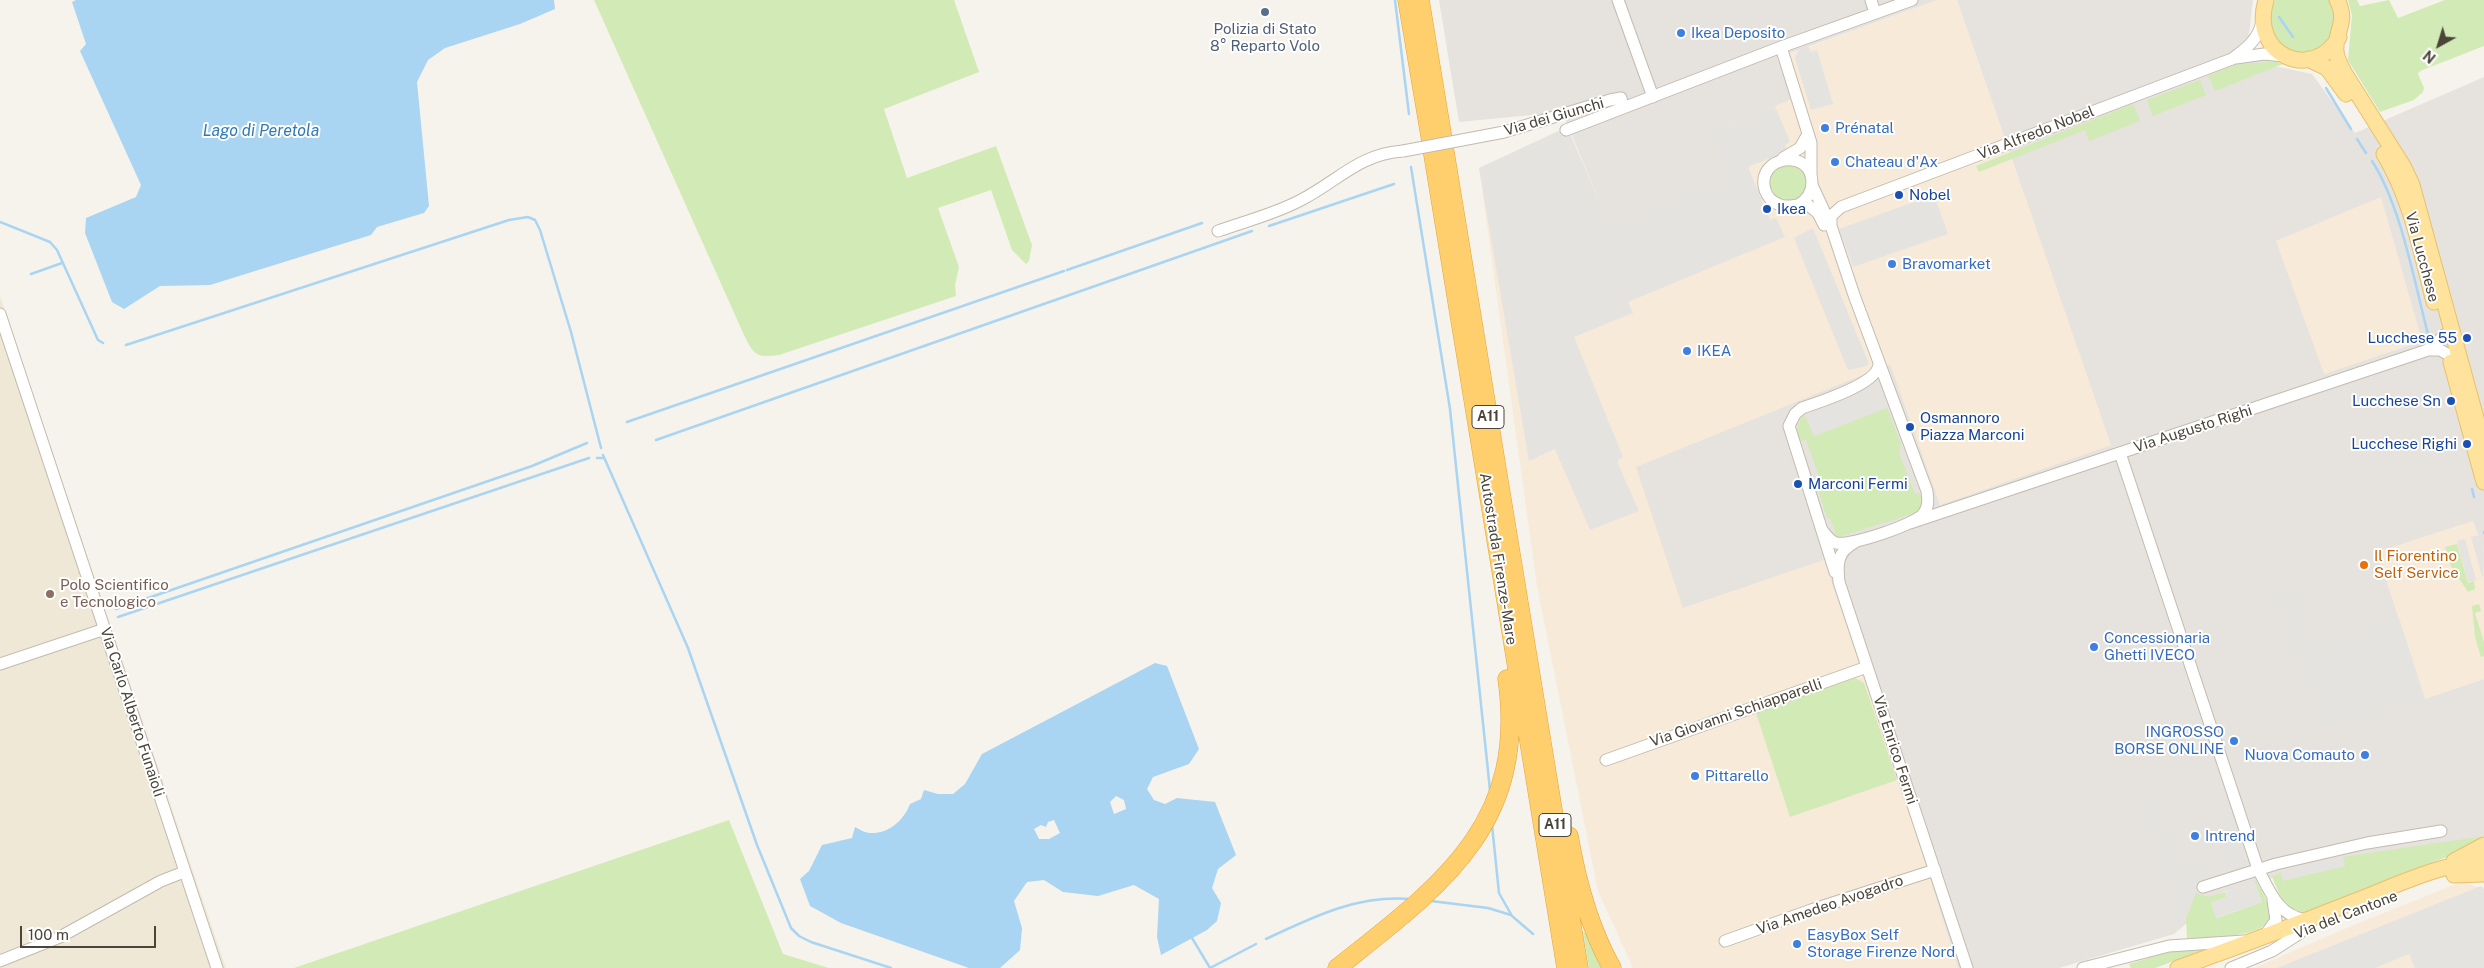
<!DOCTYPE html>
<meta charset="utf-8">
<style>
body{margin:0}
#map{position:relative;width:2484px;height:968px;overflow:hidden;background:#f6f3ec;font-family:"Public Sans",sans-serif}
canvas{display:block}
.north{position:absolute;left:2414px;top:20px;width:50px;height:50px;-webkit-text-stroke:4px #fff;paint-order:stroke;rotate:219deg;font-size:14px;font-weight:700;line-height:20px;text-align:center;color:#4b4439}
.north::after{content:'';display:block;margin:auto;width:18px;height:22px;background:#4b4439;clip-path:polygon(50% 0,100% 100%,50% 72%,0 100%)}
.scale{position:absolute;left:20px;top:926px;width:136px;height:22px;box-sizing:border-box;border:2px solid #4b4439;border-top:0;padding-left:6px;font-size:15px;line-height:18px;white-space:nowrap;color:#4b4439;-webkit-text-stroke:4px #fff;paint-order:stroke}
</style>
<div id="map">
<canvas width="2484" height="968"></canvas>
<div class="north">N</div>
<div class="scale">100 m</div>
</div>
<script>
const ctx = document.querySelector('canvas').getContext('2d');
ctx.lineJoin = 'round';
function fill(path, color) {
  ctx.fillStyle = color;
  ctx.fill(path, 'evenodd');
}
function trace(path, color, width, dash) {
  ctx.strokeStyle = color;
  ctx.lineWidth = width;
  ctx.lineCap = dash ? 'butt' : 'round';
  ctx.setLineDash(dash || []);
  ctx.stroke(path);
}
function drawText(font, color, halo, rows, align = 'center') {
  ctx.font = font + ' "Public Sans",sans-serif';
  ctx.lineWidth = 4;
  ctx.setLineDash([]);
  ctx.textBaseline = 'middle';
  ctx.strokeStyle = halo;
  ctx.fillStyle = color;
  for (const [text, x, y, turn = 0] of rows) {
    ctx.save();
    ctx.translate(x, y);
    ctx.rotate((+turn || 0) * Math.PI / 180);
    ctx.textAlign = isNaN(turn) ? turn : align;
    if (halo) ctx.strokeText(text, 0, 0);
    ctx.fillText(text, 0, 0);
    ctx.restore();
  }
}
fill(new Path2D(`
 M1937,0H1957L2111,445L1940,505L1889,365L1683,608L1824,560L1901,786L1958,968H1633L1598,891L1537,586L1479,168L1567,127L1610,225L1711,132L1777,59Z
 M2381,196L2422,341L2323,374L2276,241Z
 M2473,521L2484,551V679L2425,699L2377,552Z
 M2461,882L2484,889V968H2254L2349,927Z`), '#f7ead8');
fill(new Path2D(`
 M1439,0H1937L1777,58L1792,99L1711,132L1729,176L1610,226L1562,112L1459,122Z
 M1957,0H2253L2248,42L2274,66L2312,74L2355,133L2484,77V551L2473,521L2377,552L2425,699L2484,679V836L2311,867L2223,892L2174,934L2059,968H1958L1901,786L1824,560L1683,608L1636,467L1890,364L1940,505L2111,445ZM2381,197L2422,341L2324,374L2276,241Z`), '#e6e2dd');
fill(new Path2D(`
 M0,296L200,892L226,968H0Z`), '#efe8d6');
fill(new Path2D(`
 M594,0H954L979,72L884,109L907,178L996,146L1032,245L1029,261L1026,264L1012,250L991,190L938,208L959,267L955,285L956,296L779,355C756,358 754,355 744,335Z
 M2275,0H2331C2352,39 2297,76 2274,33C2268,23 2269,10 2275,0Z
 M2348,0H2357L2360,6L2389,0L2398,18L2445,0H2484V46L2420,71L2418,74L2424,88L2423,92L2414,100L2380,112L2348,60L2352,15Z
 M2275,61L2283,64L2215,91L2208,76L2235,65Z
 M2200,80L2206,95L2153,116L2147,100Z
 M2133,104L2140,121L2089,141L2085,130L1979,172L1976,166Z
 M1769 183a19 19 0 1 1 38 0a19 19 0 1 1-38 0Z
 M1887,408L1901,444L1899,453L1915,494L1920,493C1922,501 1923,505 1918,512L1839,537L1836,535L1830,518H1827L1816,484L1820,479L1806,440L1800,441L1797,430L1801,418L1805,416L1814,436Z
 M2457,544L2468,583L2474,581L2475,589L2468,592L2451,566L2445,547Z
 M2479,604L2481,611L2475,613L2484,642V656L2481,657L2475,637L2472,606Z
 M1855,678L1864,683L1897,780L1790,817L1756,713Z
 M729,820L783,954L829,968H294Z
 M2484,836L2462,851L2304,913C2284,911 2279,893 2272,877L2281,872L2283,880L2344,866L2343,857Z
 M2254,881L2257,882C2262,892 2272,907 2270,918C2266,937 2203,939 2187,938L2186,919L2196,893L2208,897L2225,892L2227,897L2211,903L2217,918L2262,902Z
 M1583,932L1588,933L1607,968H1589Z
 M2201,947V951L2155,968H2131L2129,964L2165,953Z`), '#d2eab5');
fill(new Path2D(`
 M1808,46L1811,52L1817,50L1833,104L1811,110L1795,58L1799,50Z
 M1775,106L1790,142L1785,145L1787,151L1748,167L1770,220L1776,218L1785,237L1628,302L1633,313L1574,337L1623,457L1618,460V464L1639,511L1590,530L1555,449L1529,461L1479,168L1567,127L1610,225L1729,176L1711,132Z
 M1934,195L1948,234L1853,267L1839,229Z
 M1813,228L1869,364L1863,367L1848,370L1794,238Z
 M1868,389L1876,412L1814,436L1805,413Z
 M2479,535L2484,553L2483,579L2471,537Z
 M2465,539L2476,580L2468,582L2457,541Z
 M2294,580L2317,646L2399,618L2425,699L2344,726L2343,723L2320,730L2271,588Z
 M2216,767L2246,858L2242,868L2232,871L2226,865L2201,878L2192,890L2180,930L2135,795ZM2210,778L2221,812L2212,816L2225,855L2182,870L2157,795Z
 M2343,857L2345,866L2283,881L2281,872Z
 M2254,881L2262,902L2216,918L2211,903L2227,897L2225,892Z
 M2481,886L2484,889V968H2415L2409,954L2375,968H2277Z`), '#e5e3e0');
fill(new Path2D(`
 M76,0H554L555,9L520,24L445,48L428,60L417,82L429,206L424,213L377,227L371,235L210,285L160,286L124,309L112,302L85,233L86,218L136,197L141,185L80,51L86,44L72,2Z
 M1155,663L1167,666L1199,749L1189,764L1153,777L1147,789L1154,800L1165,804L1177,798L1215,802L1236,855L1218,869L1212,888L1221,903L1217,921L1207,930L1161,955L1157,937L1159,899L1134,885L1098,896L1063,892L1044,880L1027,882L1014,901L1022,928L1020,950L1000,968H969L841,923L810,906L800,879L809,871L822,845L852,838L855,827C859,829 865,833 870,833C889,834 904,820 910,804L921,799L924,790L938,794H953L965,784L982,754ZM1116,796L1124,800L1126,809L1114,814L1110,802ZM1054,820L1060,833L1049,839H1039L1034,829L1041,825L1046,827L1048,822Z`), '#a9d4f2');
trace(new Path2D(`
 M1395,0L1409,114
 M2279,17L2293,37
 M2326,88L2351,129
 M2357,139L2366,153
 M2372,161C2401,206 2414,281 2428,334
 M1411,167L1450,409L1490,790
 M0,222L50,242L57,250L98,340L103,343
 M1269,226L1394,184
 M1067,270L1202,223
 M31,274L62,263
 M126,345L509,220L528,217L535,220L540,230L571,332L601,448
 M627,422L1064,271
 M656,440L1252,231
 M603,455L688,648L757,845L791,928L799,936L811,942L891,968
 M597,458H604
 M2472,489L2474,497
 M2484,532V533
 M116,609L532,466L587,443
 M118,617L589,458
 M1492,825L1499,893L1512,916L1533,934
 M1431,901L1488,908L1511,915
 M1192,938L1210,968
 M1266,939C1313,917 1356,895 1410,899
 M1210,968L1256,944`), '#a9d4f2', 2.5);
const minor = new Path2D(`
 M1618,0L1653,97
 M1871,0L1875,13
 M1781,47L1811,143V175
 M2236,58L2264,54L2284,56
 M1566,130L1781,47L1912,0
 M1462,140L1504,132L1610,100L1621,98L1623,108
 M1783,158L1800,148L1808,134
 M1812,185L1831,226L1854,295L1927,491C1928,500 1929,507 1923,514C1914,525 1851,546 1836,543C1830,541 1826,535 1822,530
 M1798,205C1807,200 1812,192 1812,182C1811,147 1755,156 1765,190C1767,196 1772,202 1778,204C1788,210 1798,202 1808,205L1818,213L1824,225
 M1831,226V216L1841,207L2232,59C2246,49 2259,39 2262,21
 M1218,231C1246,221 1275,214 1301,200C1338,181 1359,154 1403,151
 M0,314L217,968
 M2429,350H2440L2449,355
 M2120,453L2258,869C2270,892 2279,917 2307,920
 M1910,523L2425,351L2435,345L2444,335
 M1854,543C1837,552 1837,564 1839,582L1967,968
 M1835,572L1789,426L1795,414L1802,408C1819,402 1878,384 1879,364
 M0,664L105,629
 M1606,760L1867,667
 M2203,887L2276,864L2367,843L2441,831
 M2266,934L2276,920L2273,900
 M1725,941L1811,910L1935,870
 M0,961L60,937L161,881L184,872
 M2083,968L2169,946L2244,941
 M2231,968L2272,951L2300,933`);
const major = new Path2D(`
 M2266,0C2249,57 2314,82 2339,37
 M2337,0C2349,22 2334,32 2336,52C2337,60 2342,68 2345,74L2403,166L2412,185L2484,447
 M2308,59L2327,68L2346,94
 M2384,154C2411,198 2421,252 2434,302
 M2451,362L2484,482
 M2454,861L2484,845
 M2454,875L2484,874
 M2178,968C2237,947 2295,925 2353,902C2393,887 2441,863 2484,861`);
const highway = new Path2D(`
 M1407,0L1431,142
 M1420,0L1443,139
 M1432,149L1566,968
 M1445,152L1579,968
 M1569,836C1577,882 1589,927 1612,968
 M1337,968C1439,887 1528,826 1507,679`);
trace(minor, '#c2bbae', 13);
trace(major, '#e6c16a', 17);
trace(highway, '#e0a43c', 19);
trace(minor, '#fff', 11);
trace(major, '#ffe39c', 15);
trace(highway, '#ffcf6e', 18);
const minorBridge = new Path2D(`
 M1403,151L1462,140`);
trace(minorBridge, '#c2bbae', 13, []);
trace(minorBridge, '#fff', 11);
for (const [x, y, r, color] of [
 [1265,12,5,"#5c6f8a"],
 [1681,33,5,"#3f7fe0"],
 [1825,128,5,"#3f7fe0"],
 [1835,162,5,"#3f7fe0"],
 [1899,195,5,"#1a4fb4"],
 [1767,209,5,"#1a4fb4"],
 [1892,264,5,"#3f7fe0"],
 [2467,338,5,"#1a4fb4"],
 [1687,351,5,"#3f7fe0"],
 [2451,401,5,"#1a4fb4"],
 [1910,427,5,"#1a4fb4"],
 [2467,444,5,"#1a4fb4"],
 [1798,484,5,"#1a4fb4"],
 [2364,565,5,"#e8710a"],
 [50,594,5,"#8d6e63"],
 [2094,647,5,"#3f7fe0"],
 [2234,741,5,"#3f7fe0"],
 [2365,755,5,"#3f7fe0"],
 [1695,776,5,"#3f7fe0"],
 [2195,836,5,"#3f7fe0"],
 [1797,944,5,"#3f7fe0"]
]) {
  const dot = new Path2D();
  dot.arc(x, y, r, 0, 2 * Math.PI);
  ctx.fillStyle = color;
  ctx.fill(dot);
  trace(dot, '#fff', 2);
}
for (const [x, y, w] of [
 [1488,417,32],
 [1555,825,32]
]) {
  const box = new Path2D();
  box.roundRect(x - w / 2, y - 11.5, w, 23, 4);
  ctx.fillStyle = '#fff';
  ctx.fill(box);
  trace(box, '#4b4439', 1);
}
drawText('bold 14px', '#4b4439', null, [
 ["A11",1488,417],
 ["A11",1555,825]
]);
drawText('15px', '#4e5e75', '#fff', [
 ["Polizia di Stato",1265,29],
 ["8° Reparto Volo",1265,46]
]);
drawText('15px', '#366cbe', '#fff', [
 ["Ikea Deposito",1691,33],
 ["Prénatal",1835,128],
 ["Chateau d'Ax",1845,162],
 ["Bravomarket",1902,264],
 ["IKEA",1697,351],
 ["Concessionaria",2104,638],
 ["Ghetti IVECO",2104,655],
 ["INGROSSO",2224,732,"right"],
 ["BORSE ONLINE",2224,749,"right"],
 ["Nuova Comauto",2355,755,"right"],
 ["Pittarello",1705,776],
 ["Intrend",2205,836],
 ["EasyBox Self",1807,935],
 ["Storage Firenze Nord",1807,952]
], 'left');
drawText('15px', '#4b4439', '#fff', [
 ["Via dei Giunchi",1554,117,-16],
 ["Via Alfredo Nobel",2036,133,-21],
 ["Via Lucchese",2422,257,75],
 ["Via Augusto Righi",2193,429,-18],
 ["Autostrada Firenze-Mare",1498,559,81],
 ["Via Carlo Alberto Funaioli",132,712,72],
 ["Via Giovanni Schiapparelli",1736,713,-19],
 ["Via Enrico Fermi",1895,750,72],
 ["Via Amedeo Avogadro",1830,905,-19],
 ["Via del Cantone",2346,915,-21]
]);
drawText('15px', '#164399', '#fff', [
 ["Nobel",1909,195],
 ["Ikea",1777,209],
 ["Lucchese 55",2457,338,"right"],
 ["Lucchese Sn",2441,401,"right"],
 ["Osmannoro",1920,418],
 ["Piazza Marconi",1920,435],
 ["Lucchese Righi",2457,444,"right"],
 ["Marconi Fermi",1808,484]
], 'left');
drawText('15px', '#c56008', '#fff', [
 ["Il Fiorentino",2374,556],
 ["Self Service",2374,573]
], 'left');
drawText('15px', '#785e54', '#fff', [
 ["Polo Scientifico",60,585],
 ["e Tecnologico",60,602]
], 'left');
drawText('italic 16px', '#2e7ab2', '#fff', [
 ["Lago di Peretola",261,131]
]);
</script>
